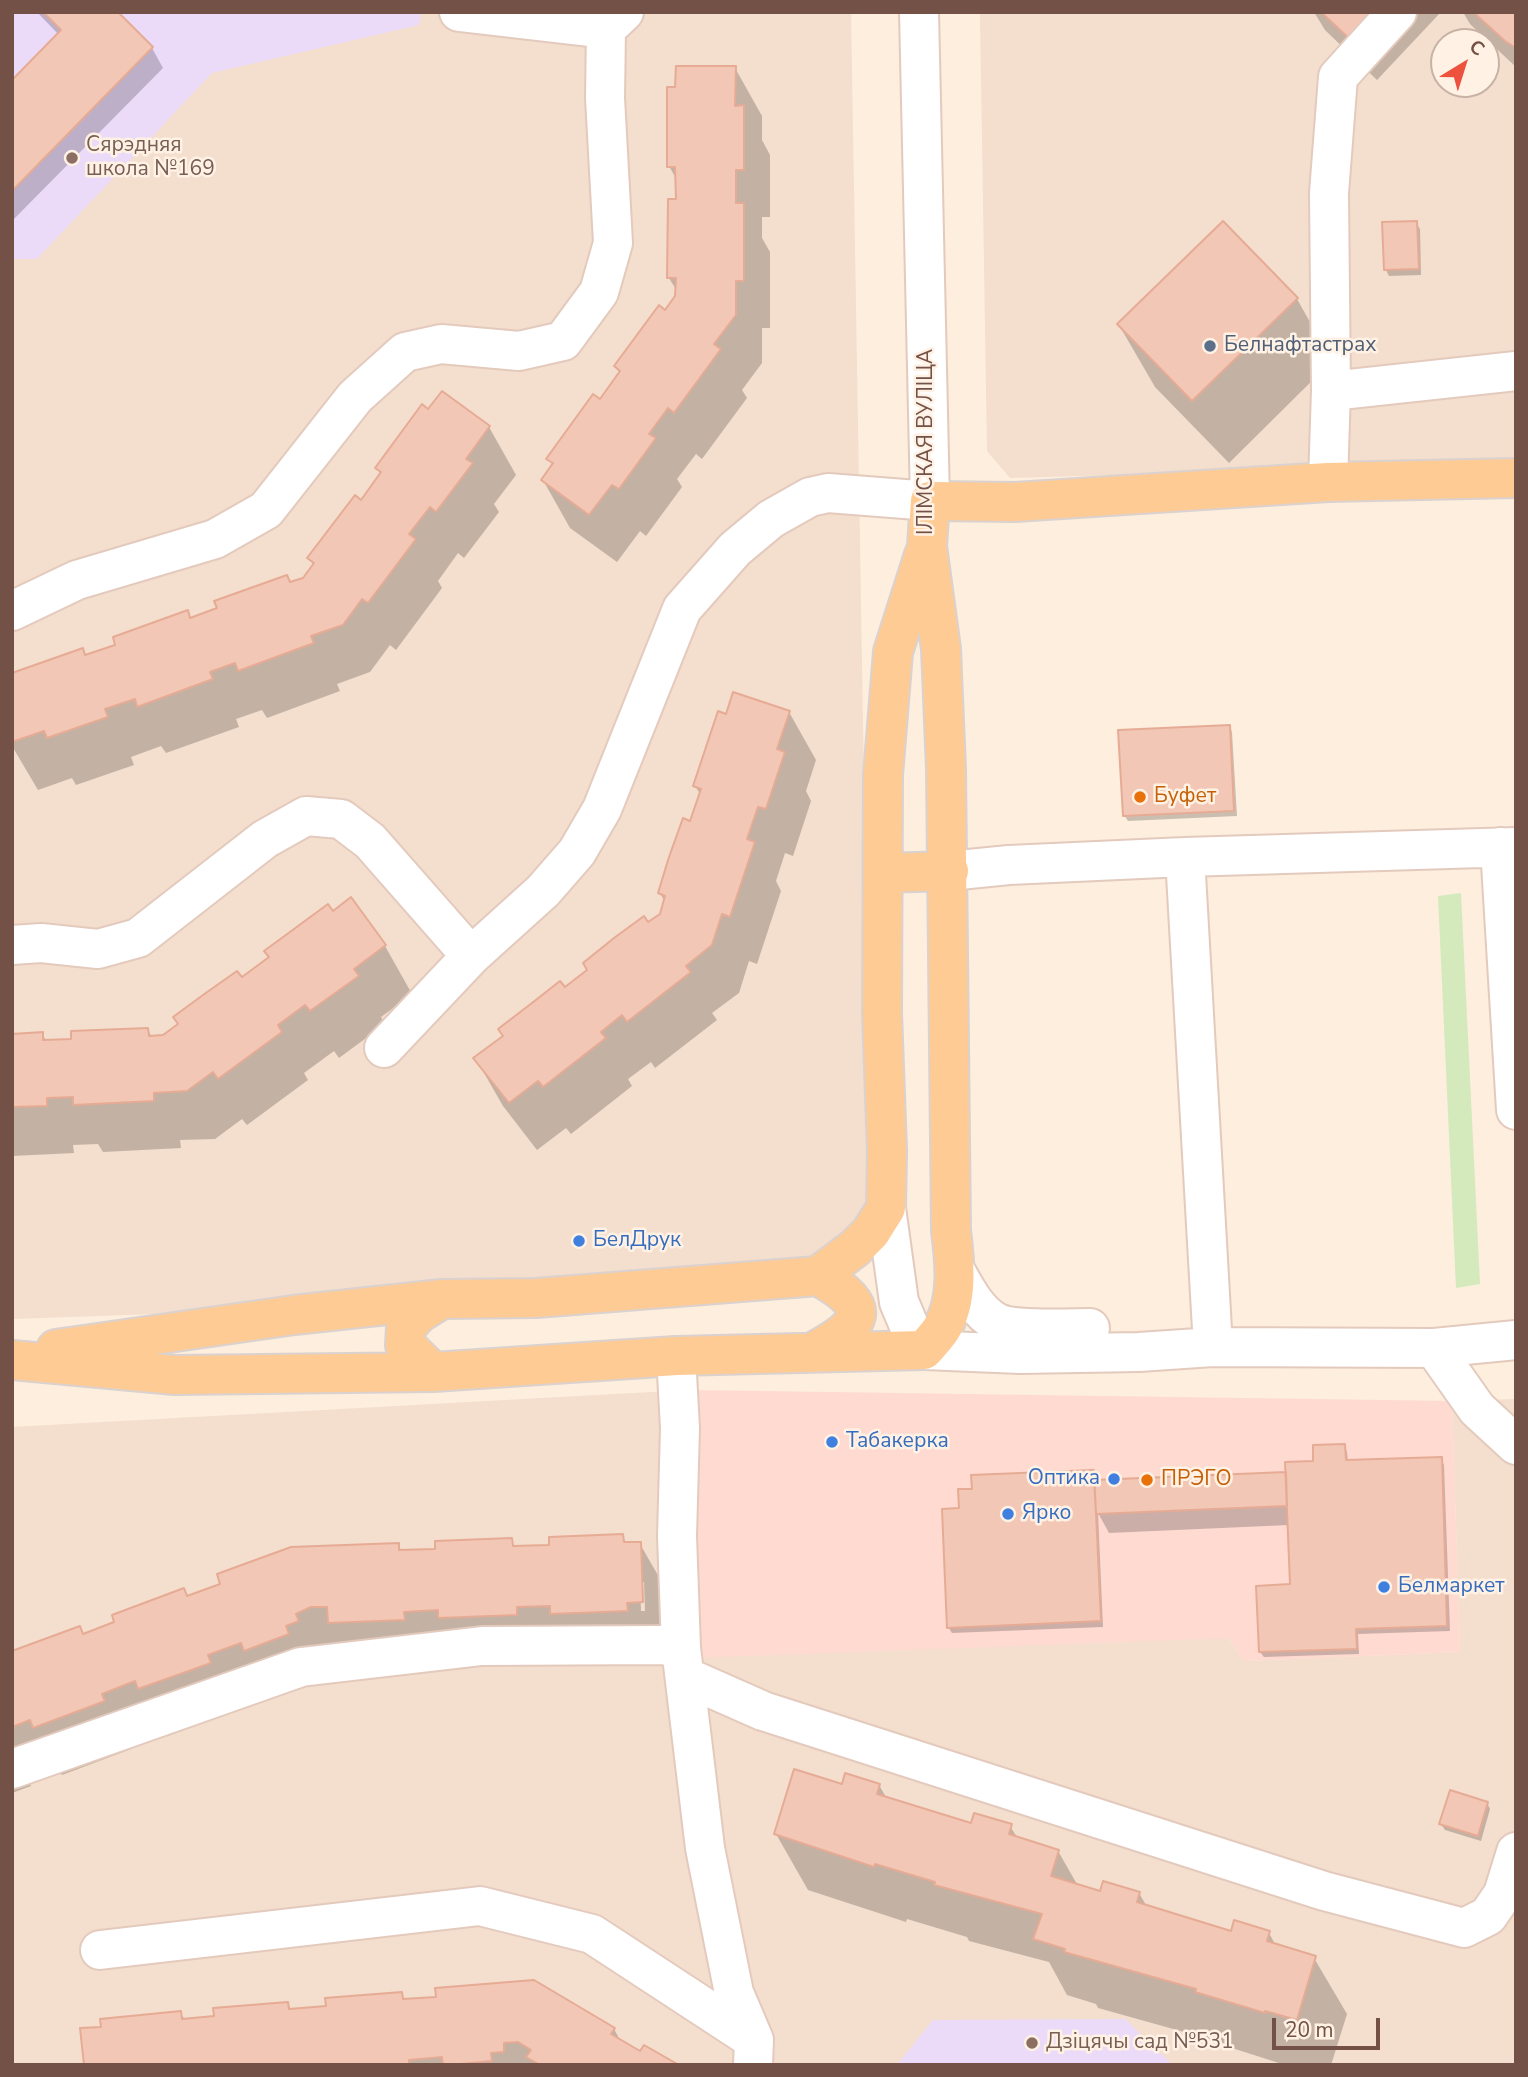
<!DOCTYPE html>
<meta charset="utf-8">
<style>
body{margin:0}
#map{position:relative;width:1528px;height:2077px;overflow:hidden;background:#fdeede;font-family:"Nunito Sans",sans-serif}
canvas{display:block}
.frame{position:absolute;inset:0;border:14px solid #735146;pointer-events:none}
.north{position:absolute;left:1430px;top:28px;width:70px;height:70px;box-sizing:border-box;background:#fff2e5;border:2px solid #c7b2a5;border-radius:50%;rotate:38deg;font-size:19px;font-weight:700;line-height:28px;text-align:center;color:#735146}
.north::after{content:'';display:block;margin:auto;width:24px;height:32px;background:#ec523e;clip-path:polygon(50% 0,100% 100%,50% 72%,0 100%)}
.scale{position:absolute;left:1272px;top:2018px;width:108px;height:32px;box-sizing:border-box;border:4px solid #735146;border-top:0;padding-left:9px;font-size:21px;line-height:24px;white-space:nowrap;color:#735146;-webkit-text-stroke:5px #fff2e5;paint-order:stroke}
</style>
<div id="map">
<canvas width="1528" height="2077"></canvas>
<div class="frame"></div>
<div class="north">С</div>
<div class="scale">20 m</div>
</div>
<script>
const ctx = document.querySelector('canvas').getContext('2d');
ctx.lineJoin = 'round';
function fill(path, color) {
  ctx.fillStyle = color;
  ctx.fill(path, 'evenodd');
}
function trace(path, color, width, dash) {
  ctx.strokeStyle = color;
  ctx.lineWidth = width;
  ctx.lineCap = dash ? 'butt' : 'round';
  ctx.setLineDash(dash || []);
  ctx.stroke(path);
}
function drawText(font, color, halo, rows, align = 'center') {
  ctx.font = font + ' "Nunito Sans",sans-serif';
  ctx.lineWidth = 5;
  ctx.setLineDash([]);
  ctx.textBaseline = 'middle';
  ctx.strokeStyle = halo;
  ctx.fillStyle = color;
  for (const [text, x, y, turn = 0] of rows) {
    ctx.save();
    ctx.translate(x, y);
    ctx.rotate((+turn || 0) * Math.PI / 180);
    ctx.textAlign = isNaN(turn) ? turn : align;
    if (halo) ctx.strokeText(text, 0, 0);
    ctx.fillText(text, 0, 0);
    ctx.restore();
  }
}
fill(new Path2D(`
 M12,12H851L871,1198L854,1236L814,1266L338,1290L155,1314L12,1319Z
 M980,12H1516V464L1010,478L987,451ZM1444,42H1486V84H1444Z
 M689,1390L1228,1638L1244,1661L1460,1652L1452,1401L1516,1399V2065H12V1427Z`), '#f4decd');
fill(new Path2D(`
 M689,1390L1452,1401L1460,1652L1244,1661L1228,1638L696,1658Z`), '#fedad1');
fill(new Path2D(`
 M12,12H421L419,25L212,73L37,259H12Z
 M1125,2019L1173,2065H897L933,2020Z`), '#ebdbf9');
fill(new Path2D(`
 M1461,893L1480,1284L1456,1288L1438,896Z`), '#d4eabd');
fill(new Path2D(`
 M37,12H115L152,48L163,68L12,221V82L59,35Z
 M1314,12H1441L1377,80L1325,30Z
 M1463,12H1516V67L1470,24Z
 M735,68L762,116V140L770,155V217H762V238L770,252V328H762V363L742,390L747,398L702,459L696,454L677,479L682,487L646,536L640,531L617,562L570,528L543,480L553,466L549,459L600,401L620,374L616,366L665,312L677,296V291L669,278L678,201L677,180L669,166L677,89Z
 M1416,223L1420,229L1421,275L1389,276L1386,270Z
 M1297,299L1332,361L1229,463L1155,387L1119,325Z
 M429,411L489,427L516,475L494,504L499,512L464,558L458,553L438,581L442,588L396,650L390,645L370,672L337,684L340,691L267,718L262,710L236,719L239,727L166,753L161,746L131,757L134,765L76,785L72,778L38,790L12,746V675L86,657L118,646L187,612L191,619L304,579L314,566L309,558L361,502L381,475L377,468Z
 M789,712L816,760L806,791L811,801L793,856L785,853L776,881L781,891L757,964L749,961L739,993L712,1013L717,1020L655,1068L651,1062L628,1079L632,1086L571,1134L566,1128L537,1150L503,1106L476,1059L661,915L665,902L660,893L691,823L701,795L695,786L727,716Z
 M1229,726L1232,732L1237,816L1128,821L1124,815Z
 M351,900L385,946L412,994L381,1017L385,1024L339,1058L334,1051L304,1073L308,1080L247,1125L242,1119L215,1139L180,1140L181,1148L103,1152L98,1144L73,1145L74,1153L12,1156V1035L42,1034L47,1042L73,1041L147,1029L152,1037H163Z
 M1344,1446L1347,1452L1348,1462L1441,1459L1444,1465L1450,1631L1358,1634L1359,1654L1264,1657L1260,1652L1292,1586L1289,1525L1109,1533L1098,1513L1103,1627L952,1633L948,1627L961,1510L1093,1472L1097,1481L1285,1474L1315,1463Z
 M622,1536L627,1544H640L667,1591L669,1650L467,1665L315,1681L273,1697L268,1690L234,1703L237,1710L168,1736L163,1729L128,1742L131,1749L62,1775L57,1767L28,1779L31,1786L12,1793V1653L84,1635L187,1597L398,1544L402,1552L437,1551L511,1540L516,1548L551,1546ZM640,1582H644L645,1611H641Z
 M879,1785L887,1799L972,1825L1010,1826L1018,1839L1058,1851L1078,1886L1101,1893H1139L1147,1907L1232,1933H1269L1276,1946L1314,1958L1347,2014L1331,2065H1285L1229,2047L1227,2044L1098,2008L1096,2004L1067,1995L1049,1962L969,1941L967,1937L907,1919L906,1922L808,1890L776,1834L843,1786Z
 M1487,1803L1490,1809L1481,1841L1445,1830L1441,1824Z
 M401,1994L405,2001L614,2029L621,2042L641,2054L675,2065H85L103,2029L180,2013L186,2021L287,2004L292,2011L328,2008Z`), '#0003');
const building = new Path2D(`
 M43,12H118L153,47L12,191V80L61,30Z
 M1321,12H1386L1356,45Z
 M1473,12H1516V48L1505,41Z
 M676,66H736L735,106L744,105V170H736V203H744V281H736V315L714,344L721,349L674,413L668,408L649,434L656,438L619,489L612,485L589,515L541,480L553,463L546,459L593,394L600,399L620,371L614,366L659,305L665,310L675,296L676,278H667L668,199H676L675,167H667V87H675Z
 M1223,221L1298,298L1192,401L1117,324Z
 M1417,221L1419,269L1384,270L1382,222Z
 M442,391L490,426L466,459L473,463L436,512L430,507L409,534L416,539L368,603L362,599L343,625L311,636L314,643L238,671L235,663L210,672L213,679L137,707L135,699L105,709L108,717L47,738L44,731L12,742V673L83,648L85,655L115,645L113,637L188,610L190,618L217,608L214,601L287,575L290,582L303,578L314,563L307,558L355,495L361,500L381,472L375,468L422,404L428,409Z
 M733,692L790,711L777,749L785,752L766,809L758,807L747,839L755,842L730,917L722,914L712,945L686,966L691,972L627,1022L622,1015L601,1032L606,1038L543,1087L538,1081L509,1103L473,1058L503,1036L498,1029L532,1003L560,981L565,987L587,970L583,963L614,938L644,916L648,922L660,914L665,896L658,893L669,857L683,818L690,821L701,789L693,786L718,711L726,714Z
 M1230,725L1234,811L1123,816L1118,730Z
 M351,897L386,945L354,969L359,976L310,1011L305,1005L278,1025L282,1032L218,1079L213,1072L187,1091L154,1093V1101L73,1105V1097L47,1098V1106L12,1107V1034L43,1032V1040L71,1039V1031L148,1028L149,1036L163,1035L178,1024L173,1017L203,995L237,971L242,977L269,957L264,951L328,904L333,911Z
 M1345,1444L1346,1460L1442,1457L1447,1626L1356,1629L1357,1649L1259,1652L1256,1586L1290,1584L1285,1462L1313,1461V1445Z
 M1094,1470L1101,1621L947,1628L942,1509L959,1508L958,1489H972L971,1475Z
 M1286,1472L1287,1506L1096,1514L1094,1480Z
 M623,1534L624,1542H641L643,1602L627,1603L628,1611L550,1614V1606L517,1607V1615L438,1618V1610L404,1612L405,1620L328,1623L327,1607H311L296,1614L299,1621L286,1626L289,1634L244,1651L241,1643L208,1655L211,1663L138,1689L135,1681L102,1694L105,1701L33,1728L30,1720L12,1727V1651L80,1626L83,1634L114,1622L112,1615L184,1588L187,1596L220,1584L217,1574L291,1547L399,1543V1550L435,1549V1541L512,1538L513,1546L549,1545V1537Z
 M794,1769L842,1784L845,1773L880,1784L877,1794L971,1823L974,1813L1012,1824L1009,1834L1059,1850L1051,1876L1100,1891L1103,1881L1140,1892L1137,1902L1231,1931L1234,1920L1270,1931L1267,1941L1316,1956L1297,2020L1265,2011V2013L1195,1992L1196,1989L1064,1952L1065,1949L1033,1939L1042,1914L934,1885L935,1882L875,1864L874,1867L774,1834Z
 M1450,1790L1488,1802L1478,1836L1439,1824Z
 M534,1980L615,2028L611,2034L640,2051L644,2045L679,2065H540L526,2057L531,2050L518,2042L504,2043V2052L491,2053L492,2061L450,2065H443L442,2057L409,2060V2065H84L80,2028L101,2027L100,2019L181,2011L182,2019L214,2016L213,2008L288,2002L289,2009L326,2006L325,1998L402,1992L403,1999L436,1997L435,1988Z`);
fill(building, '#f3c7b5');
trace(building, '#e6ab95', 2);
const minor = new Path2D(`
 M459,12L606,29
 M1331,391L1516,371
 M1328,482L1331,391L1329,193L1338,77L1397,12
 M12,611L77,580L215,539L266,510L355,397L405,352L441,344L519,351L563,341L599,292L613,243L605,98L606,29L624,12
 M1500,847L1516,1110
 M1185,857L1213,1347
 M949,871L1009,865L1185,857L1516,847
 M12,945L41,943L98,949L138,938L265,839L306,816L341,819L370,841L471,956
 M384,1048L471,956L543,891L577,852L602,809L682,609L735,549L771,519L810,497L828,493L930,501L919,12
 M886,1208L899,1302L910,1328L924,1350L1020,1354L1139,1352L1213,1347L1434,1348L1516,1340
 M955,1270C965,1288 977,1312 996,1322C1012,1331 1070,1328 1090,1328
 M1434,1348L1477,1409L1516,1445
 M676,1356L680,1428L677,1536L681,1648L705,1848L734,1993L754,2040L753,2065
 M686,1677L763,1711L1324,1891L1464,1928L1488,1916L1503,1894L1516,1852
 M12,1769L301,1667L482,1646L661,1645L681,1648
 M100,1950L480,1906L592,1934L754,2040`);
const major = new Path2D(`
 M883,873L949,871
 M56,1349L294,1315L442,1299L536,1298L818,1276L855,1248L871,1232L886,1208L887,1151L882,1012L883,775L893,652L924,555
 M813,1352C864,1325 875,1307 818,1276
 M12,1360L175,1375L433,1372L676,1356L924,1350C930,1343 937,1336 942,1328C959,1300 955,1262 951,1231L946,769L941,649L927,546L930,501L1015,502L1328,482L1516,478
 M433,1372L405,1345L406,1327L419,1313L442,1299`);
trace(minor, '#e3cabd', 42);
trace(major, '#dbd2cf', 42);
trace(minor, '#fff', 38);
trace(major, '#fecb94', 38);
for (const [x, y, r, color] of [
 [72,158,7,"#8d6e63"],
 [1210,346,7,"#5c6f8a"],
 [1140,797,7,"#e8710a"],
 [579,1241,7,"#3f7fe0"],
 [832,1442,7,"#3f7fe0"],
 [1114,1479,7,"#3f7fe0"],
 [1147,1480,7,"#e8710a"],
 [1008,1514,7,"#3f7fe0"],
 [1384,1587,7,"#3f7fe0"],
 [1032,2043,7,"#8d6e63"]
]) {
  const dot = new Path2D();
  dot.arc(x, y, r, 0, 2 * Math.PI);
  ctx.fillStyle = color;
  ctx.fill(dot);
  trace(dot, '#fff2e5', 2.5);
}
drawText('21px', '#785e54', '#fff2e5', [
 ["Сярэдняя",86,146],
 ["школа №169",86,170],
 ["Дзіцячы сад №531",1046,2043]
], 'left');
drawText('21px', '#4e5e75', '#fff2e5', [
 ["Белнафтастрах",1224,346]
], 'left');
drawText('21px', '#735146', '#fff2e5', [
 ["ІЛІМСКАЯ ВУЛІЦА",927,442,-90]
]);
drawText('21px', '#c56008', '#fff2e5', [
 ["Буфет",1154,797],
 ["ПРЭГО",1161,1480]
], 'left');
drawText('21px', '#366cbe', '#fff2e5', [
 ["БелДрук",593,1241],
 ["Табакерка",846,1442],
 ["Оптика",1100,1479,"right"],
 ["Ярко",1022,1514],
 ["Белмаркет",1398,1587]
], 'left');
</script>
